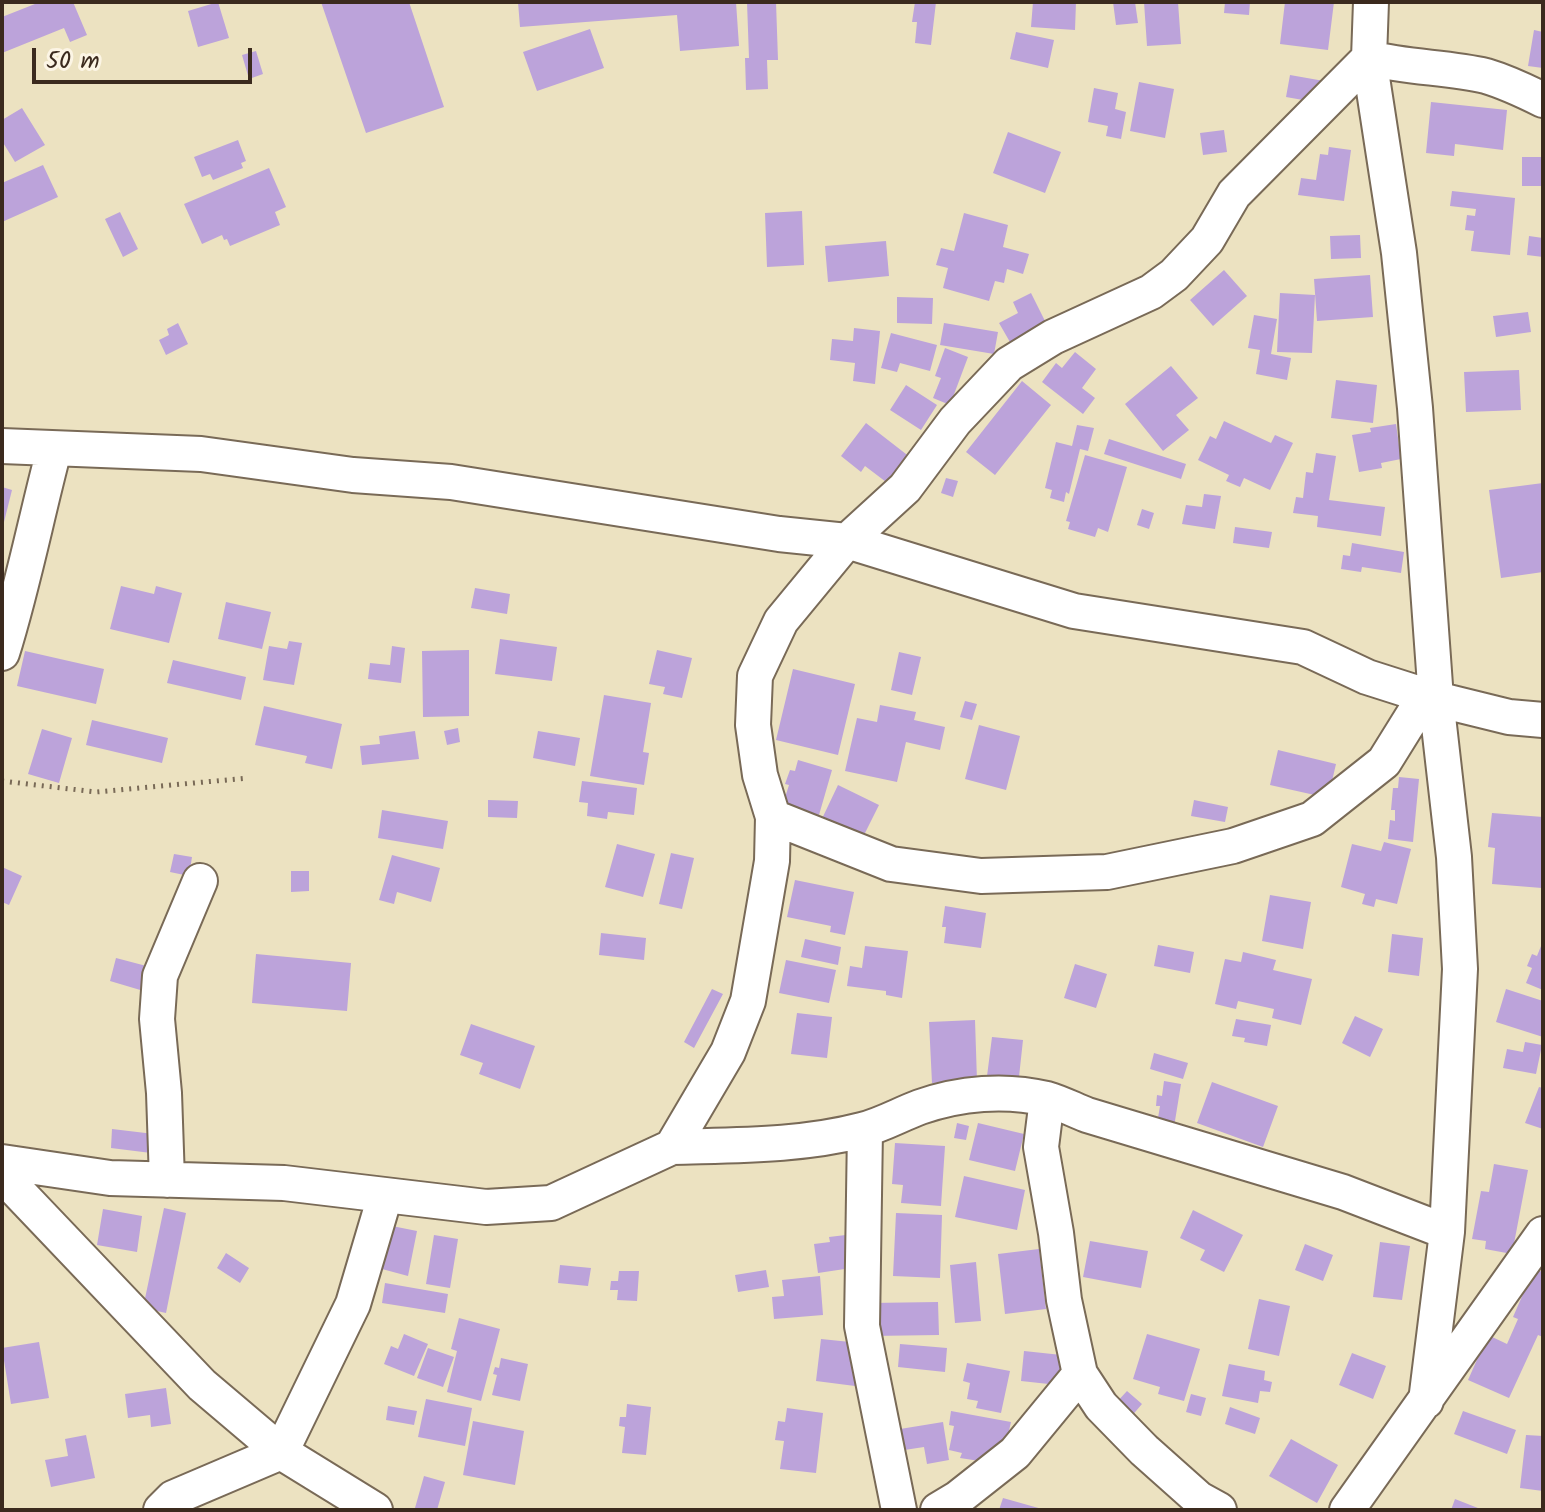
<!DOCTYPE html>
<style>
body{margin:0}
#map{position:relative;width:1545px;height:1512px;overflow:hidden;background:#ece2c1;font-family:Kalam,sans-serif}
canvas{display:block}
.frame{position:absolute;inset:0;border:4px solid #3b2a1e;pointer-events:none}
.scale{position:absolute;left:32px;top:48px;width:220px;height:36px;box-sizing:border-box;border:4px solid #3b2a1e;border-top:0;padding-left:10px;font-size:24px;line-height:28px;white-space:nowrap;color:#3b2a1e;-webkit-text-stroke:6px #fcf5e5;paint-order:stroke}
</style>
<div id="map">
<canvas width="1545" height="1512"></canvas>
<div class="frame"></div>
<div class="scale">50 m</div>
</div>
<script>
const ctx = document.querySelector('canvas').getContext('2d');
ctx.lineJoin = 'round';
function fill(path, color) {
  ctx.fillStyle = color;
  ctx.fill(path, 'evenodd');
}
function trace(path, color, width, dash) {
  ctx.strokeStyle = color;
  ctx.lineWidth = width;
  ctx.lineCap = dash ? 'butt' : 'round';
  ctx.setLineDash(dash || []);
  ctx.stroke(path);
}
fill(new Path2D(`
 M40,2H73L87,35L70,42L64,28L2,53V17Z
 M218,2L229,38L198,47L188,11Z
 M321,2H409L444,107L366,133Z
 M518,2H736L739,46L680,51L677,15L520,27Z
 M747,2H776L778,60H767L768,89L746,90L745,58H749Z
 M915,2H936L931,45L915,43L917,22H912Z
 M1033,2H1076L1075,30L1031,27Z
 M1113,2H1135L1138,23L1116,25Z
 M1144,2H1178L1181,44L1147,46Z
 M1225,2H1250L1249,15L1224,13Z
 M1285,2H1334L1328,50L1280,44Z
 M590,29L604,68L537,91L523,52Z
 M1534,30L1543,32V68L1528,66Z
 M1016,32L1054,40L1048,68L1010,59Z
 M256,51L263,74L249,79L242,55Z
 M1290,75L1324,81L1320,103L1286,97Z
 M1139,82L1174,89L1165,138L1130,131Z
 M1094,88L1118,93L1115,109L1126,112L1121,139L1106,136L1108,126L1088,122Z
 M1431,102L1507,110L1503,150L1455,144L1454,156L1426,153Z
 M22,108L45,145L15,162L2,141V120Z
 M1224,130L1227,152L1203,155L1200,133Z
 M1008,132L1061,152L1045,193L993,173Z
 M238,140L246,161L241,163L243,168L213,180L210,174L202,177L194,157Z
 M1329,147L1351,150L1344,201L1298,195L1301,178L1316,180L1320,154L1328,155Z
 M1522,157H1543V186H1522Z
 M43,165L58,197L2,222V183Z
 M269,168L286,207L275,212L280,225L230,246L227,239L224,240L222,235L202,244L184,204Z
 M1452,191L1515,198L1510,255L1471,251L1474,231L1465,230L1467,215L1475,216L1476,209L1450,206Z
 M802,211L804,265L767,267L765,213Z
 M120,212L138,249L123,257L105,219Z
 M964,213L1008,225L1003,247L1029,254L1023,274L1007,269L1004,283L995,281L989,301L943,288L948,268L936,265L941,248L954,251Z
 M1360,235L1361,258L1331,259L1330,236Z
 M1529,236L1543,238V257L1527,255Z
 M886,241L889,276L828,282L825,246Z
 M1224,270L1247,296L1213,326L1190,300Z
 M1370,275L1373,317L1317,321L1314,279Z
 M1031,293L1050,331L1014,349L999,323L1018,313L1013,302Z
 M1280,293L1315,295L1312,353L1277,352Z
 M897,297L933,298L932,324L897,323Z
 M1528,312L1531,332L1496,337L1493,316Z
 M1254,315L1277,319L1271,354L1291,358L1287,380L1256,374L1260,350L1248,348Z
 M178,323L188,344L166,355L159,340L169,335L167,329Z
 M944,323L998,332L994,354L940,345Z
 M854,328L880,331L875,384L853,381L855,363L830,360L832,339L853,341Z
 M891,333L937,345L930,371L900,363L897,372L881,368Z
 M945,348L968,357L950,405L933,398L941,378L935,376Z
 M1075,352L1096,369L1082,388L1095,398L1083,414L1042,382L1056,363L1062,368Z
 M1171,366L1198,398L1176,415L1189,430L1163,451L1125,404Z
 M1519,370L1521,410L1466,412L1464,372Z
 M1336,380L1377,385L1373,423L1331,418Z
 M1022,381L1051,405L995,475L966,452Z
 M906,385L937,405L921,430L890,410Z
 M1224,421L1271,443L1275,435L1293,443L1270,490L1244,478L1240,487L1226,481L1229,475L1198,460L1210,436L1216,439Z
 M866,423L915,461L894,488L865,466L861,472L841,456Z
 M1396,424L1401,459L1381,463L1382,468L1359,472L1352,435L1371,432L1370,428Z
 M1077,425L1094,428L1088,451L1080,449L1069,494L1066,492L1064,502L1050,498L1052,490L1045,488L1056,442L1072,446Z
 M1109,439L1186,464L1181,479L1104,454Z
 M1316,453L1336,456L1329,500L1385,507L1381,536L1317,527L1318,516L1293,513L1296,497L1303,498L1306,472L1313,473Z
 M1085,455L1127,467L1108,532L1098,528L1095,537L1068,529L1070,522L1066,521Z
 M946,478L958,481L953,497L941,493Z
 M1543,483V572L1501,578L1489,490Z
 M2,487L12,490L3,526H2Z
 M1204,494L1221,496L1215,529L1182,524L1186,505L1202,507Z
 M1142,509L1154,513L1149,529L1137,525Z
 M1235,527L1272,532L1269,548L1233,543Z
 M1352,543L1404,552L1401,573L1362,567L1361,572L1341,569L1343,555L1350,556Z
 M121,586L154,594L156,586L182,593L169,643L110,629Z
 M475,588L510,594L507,614L471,608Z
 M226,602L271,612L262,649L218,639Z
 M500,639L557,647L552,681L495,674Z
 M289,641L302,643L294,685L263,680L269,646L287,649Z
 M392,646L405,648L401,683L368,679L370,663L390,665Z
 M469,650V716L423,717L422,651Z
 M657,650L692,658L682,698L663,694L665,687L649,684Z
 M25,651L104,669L96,704L17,686Z
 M899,652L921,657L912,695L891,690Z
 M173,660L246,677L241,700L167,683Z
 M793,669L855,684L838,755L776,740Z
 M604,695L651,703L643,752L649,753L644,785L590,776Z
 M965,701L977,704L972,720L960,717Z
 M880,705L916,712L914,720L945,727L940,750L906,742L897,782L845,771L857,718L877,722Z
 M264,706L342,724L332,769L305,763L307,756L255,745Z
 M92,720L168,738L162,763L86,745Z
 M979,725L1020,736L1006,790L965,779Z
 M458,728L460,742L447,745L444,731Z
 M42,729L72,738L59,783L28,774Z
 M415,731L419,759L362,765L360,746L380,744L379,736Z
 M538,731L580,738L575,766L533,758Z
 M1278,750L1336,764L1328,798L1270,785Z
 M798,760L832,770L819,815L783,804L789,785L785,784L790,770L795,771Z
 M1399,777L1419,779L1413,842L1388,839L1390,820L1395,821V810H1391L1393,788H1398Z
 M582,781L637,788L634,815L608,812L607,819L587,816L588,803L579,802Z
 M838,785L879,805L863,837L819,825Z
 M488,800L518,801L517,818L488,817Z
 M1194,800L1228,807L1225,822L1191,816Z
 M382,810L448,821L443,849L378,838Z
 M1492,813L1543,817L1542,888L1492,884L1495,848L1488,847Z
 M1384,842L1411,849L1397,904L1376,899L1374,907L1362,904L1365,894L1341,887L1352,844L1381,851Z
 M617,844L655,854L643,897L605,887Z
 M671,853L694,858L682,909L659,904Z
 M174,854L192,857L189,876L170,872Z
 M392,855L440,868L431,902L397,892L394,904L379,900Z
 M2,867L22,876L9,905L2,902Z
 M291,871H309V891L291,892Z
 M795,880L854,892L845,935L830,932L831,926L787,917Z
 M1270,895L1311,902L1303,949L1262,941Z
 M945,906L986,913L981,948L944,943L946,927H942Z
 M601,933L646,938L644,960L599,955Z
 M1392,934L1423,938L1419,976L1388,972Z
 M805,939L841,947L838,965L801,957Z
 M1543,941V990L1526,983L1532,968L1527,966L1532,954L1537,956Z
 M1158,945L1194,952L1190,973L1154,966Z
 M865,946L908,951L902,998L886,995V991L847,986L850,966L862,968Z
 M1243,952L1276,960L1273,970L1312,979L1301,1025L1272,1018L1274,1009L1238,1001L1236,1009L1215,1004L1225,959L1241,962Z
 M256,954L351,963L347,1011L252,1003Z
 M116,958L154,968L147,992L110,981Z
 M786,960L836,970L829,1003L779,993Z
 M1075,964L1107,974L1096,1008L1064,998Z
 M712,989L723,994L694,1048L684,1042Z
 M1506,989L1543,1001V1037L1496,1022Z
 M797,1013L832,1017L827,1058L791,1054Z
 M1355,1016L1383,1029L1370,1057L1342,1043Z
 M1236,1019L1271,1025L1267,1046L1244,1042L1245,1038L1232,1036Z
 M975,1020L977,1081L932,1083L929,1022Z
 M471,1024L535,1046L520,1089L479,1074L483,1063L460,1055Z
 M992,1037L1023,1040L1018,1086L986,1084Z
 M1525,1042L1542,1045L1536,1074L1503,1068L1507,1049L1523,1052Z
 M1154,1053L1188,1063L1183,1079L1150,1069Z
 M1164,1081L1181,1084L1174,1127L1157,1124L1160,1106H1156L1157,1095L1162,1096Z
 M1212,1082L1278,1106L1263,1147L1197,1123Z
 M1539,1087L1543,1088V1129L1525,1123Z
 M957,1123L969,1126L966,1140L954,1138Z
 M978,1123L1024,1134L1015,1171L969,1160Z
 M112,1129L154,1134L151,1153L111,1148Z
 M895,1143L945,1146L941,1206L901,1203L903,1185L892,1184Z
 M1494,1164L1528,1170L1512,1254L1485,1249L1486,1241L1472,1239L1481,1191L1489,1192Z
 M964,1176L1025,1190L1017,1230L955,1217Z
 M164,1208L186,1213L166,1313L143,1308Z
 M103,1209L142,1216L137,1252L97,1245Z
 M1193,1210L1243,1235L1224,1272L1200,1260L1205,1250L1180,1238Z
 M896,1213L942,1215L940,1278L893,1276Z
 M392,1226L417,1231L408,1276L382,1269Z
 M854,1234L858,1267L818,1273L814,1244L830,1242L829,1237Z
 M434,1235L458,1239L450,1288L426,1284Z
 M1090,1241L1148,1251L1141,1288L1083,1277Z
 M1380,1242L1410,1246L1402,1300L1373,1297Z
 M1305,1244L1333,1255L1323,1281L1295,1270Z
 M1039,1249L1046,1309L1005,1314L998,1254Z
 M226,1253L249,1268L240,1283L217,1268Z
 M976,1262L981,1321L955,1323L950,1265Z
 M560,1265L591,1268L588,1286L558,1283Z
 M1534,1269L1543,1272V1337L1538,1335L1509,1398L1468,1380L1488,1335L1507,1344L1518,1319L1513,1317Z
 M766,1270L769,1287L738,1292L735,1275Z
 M619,1271H639L637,1301L617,1300L618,1290H610L611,1281H618Z
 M820,1276L823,1315L774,1319L772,1297L784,1296L782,1280Z
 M385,1283L448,1294L445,1313L382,1303Z
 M1259,1299L1290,1306L1279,1356L1248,1349Z
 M938,1302L939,1335L871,1336L870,1303Z
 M459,1318L500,1329L481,1401L447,1392L457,1351L451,1349Z
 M404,1334L428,1344L414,1376L384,1364L391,1346L398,1349Z
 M1147,1334L1200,1349L1184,1401L1158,1394L1160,1387L1133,1379Z
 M821,1339L860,1343L855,1386L816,1381Z
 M39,1342L49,1398L11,1404L2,1348Z
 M900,1344L947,1348L945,1372L898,1367Z
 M428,1348L454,1357L443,1387L417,1378Z
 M1024,1351L1071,1356L1067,1386L1021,1381Z
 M1352,1353L1386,1366L1373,1399L1339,1385Z
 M501,1358L528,1364L520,1401L492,1395L497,1375L493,1374L495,1367L499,1368Z
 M967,1363L1010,1371L1001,1413L976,1408L978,1401L967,1399L970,1383L963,1381Z
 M1229,1364L1265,1371L1264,1380L1272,1382L1270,1392L1260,1391L1258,1403L1222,1396Z
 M166,1388L171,1424L151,1427L150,1415L128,1418L125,1394Z
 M1127,1391L1142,1404L1130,1418L1115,1404Z
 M1191,1394L1206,1398L1201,1416L1186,1412Z
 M426,1399L472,1408L465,1446L418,1437Z
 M627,1404L651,1407L646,1455L622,1453L625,1427L619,1426L620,1417H626Z
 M388,1406L417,1411L414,1425L386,1420Z
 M1230,1407L1260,1418L1255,1434L1225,1424Z
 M787,1408L823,1413L816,1473L780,1469L784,1441L775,1440L778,1421L785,1422Z
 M951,1411L1011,1422L1004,1453L989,1450L986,1462L960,1458L962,1453L949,1450L954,1426L949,1425Z
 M1463,1411L1516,1430L1507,1454L1454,1434Z
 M473,1421L524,1431L515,1485L463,1475Z
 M943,1422L949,1460L927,1464L924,1447L898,1451L894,1430Z
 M86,1435L95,1478L51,1487L45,1460L68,1456L65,1439Z
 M1526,1435L1543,1436V1491L1520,1488Z
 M1291,1439L1338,1465L1317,1503L1269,1476Z
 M424,1476L445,1482L437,1510L415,1508Z
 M1003,1498L1042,1509V1510H999Z
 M1455,1499L1483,1510H1451Z`), '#bca3da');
const minor = new Path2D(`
 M1371,2L1369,58L1399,253L1415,408L1436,699L1454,857L1460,969L1447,1232L1426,1401
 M2,446L201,454L353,475L451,482L779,534L847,541L1074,611L1303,647L1367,677L1436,699L1509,717L1543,720
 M2,653C23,586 36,518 54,450
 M773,817L891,864L981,876L1107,872L1233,846L1312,819L1384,762L1425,696
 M1047,1099L1041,1147L1056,1233L1064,1300L1080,1374L1101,1406L1144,1450L1199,1499L1219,1510
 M865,1130L862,1326L899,1510
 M672,1147C735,1145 801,1146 862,1130C882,1125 901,1114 920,1107C960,1093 1005,1089 1047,1099C1061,1103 1074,1110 1087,1115L1343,1192L1447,1232
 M2,1162L110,1178L284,1183L486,1207L551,1203L672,1147L728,1052L748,1001L772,861L773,817L760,775L753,725L755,676L781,621L847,541L905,488L955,421L1009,364L1053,337L1151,292L1174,275L1207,240L1234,194L1369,58C1408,68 1448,67 1486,76C1506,82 1525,91 1543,100
 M2,1175L202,1385L281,1452L375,1510
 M167,1180L164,1093L157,1019L160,976L200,881
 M161,1510L173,1498L281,1452L353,1304L385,1196
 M938,1510L958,1498L1015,1453L1080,1374
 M1347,1510L1543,1234`);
trace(minor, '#796a57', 38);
trace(new Path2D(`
 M2,781L96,792L248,778`), '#796a57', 5, [2, 6]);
trace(minor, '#fff', 34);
</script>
